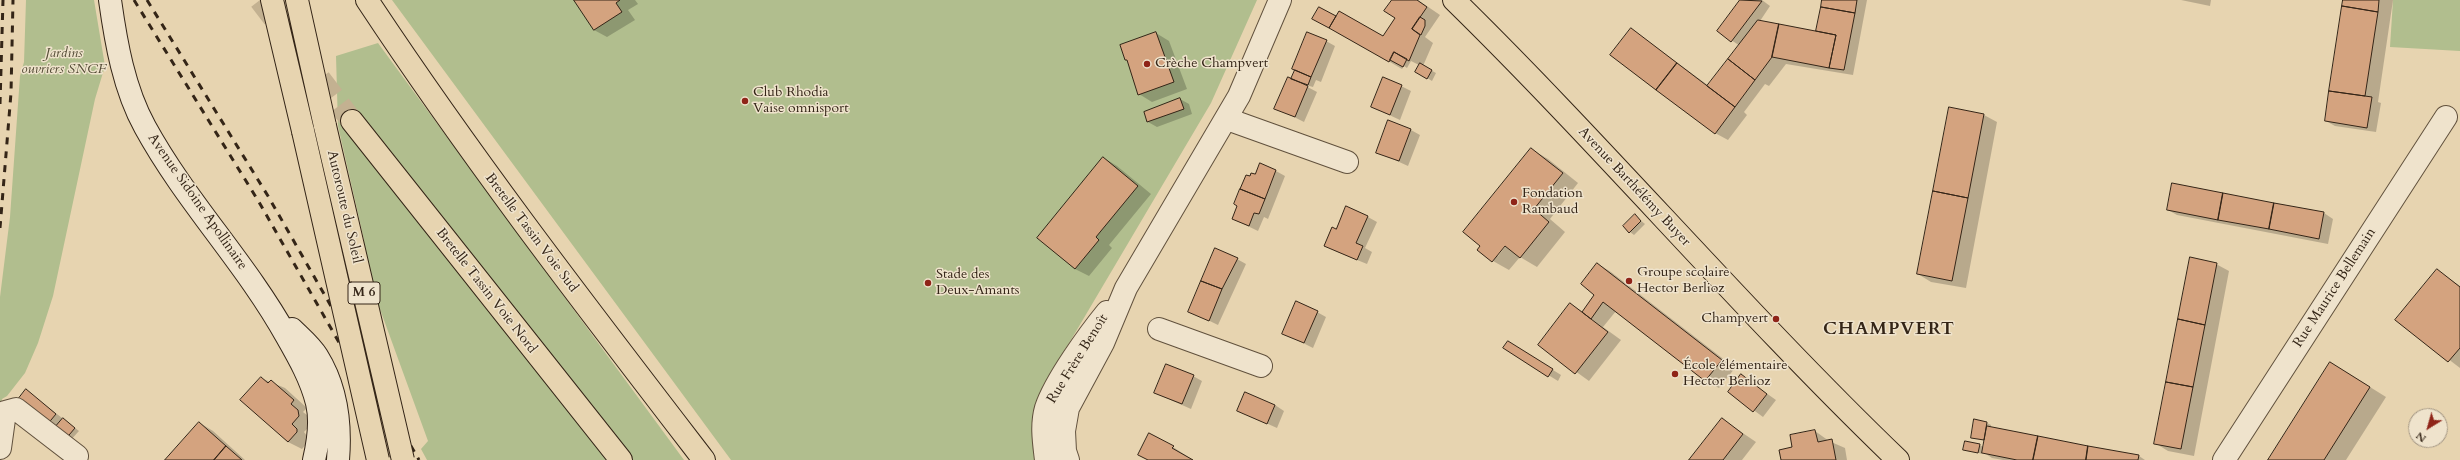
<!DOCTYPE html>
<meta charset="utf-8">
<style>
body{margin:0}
#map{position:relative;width:2460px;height:460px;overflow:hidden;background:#e7d4b0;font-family:Cardo,serif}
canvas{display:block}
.north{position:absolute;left:2408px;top:408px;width:40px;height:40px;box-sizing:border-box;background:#efe3cc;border:1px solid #a49784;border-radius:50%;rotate:217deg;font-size:11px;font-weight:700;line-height:16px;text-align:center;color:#342517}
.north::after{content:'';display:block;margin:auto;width:14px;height:18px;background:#8f2418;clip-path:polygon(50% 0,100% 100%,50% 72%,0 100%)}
</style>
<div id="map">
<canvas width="2460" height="460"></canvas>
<div class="north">N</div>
</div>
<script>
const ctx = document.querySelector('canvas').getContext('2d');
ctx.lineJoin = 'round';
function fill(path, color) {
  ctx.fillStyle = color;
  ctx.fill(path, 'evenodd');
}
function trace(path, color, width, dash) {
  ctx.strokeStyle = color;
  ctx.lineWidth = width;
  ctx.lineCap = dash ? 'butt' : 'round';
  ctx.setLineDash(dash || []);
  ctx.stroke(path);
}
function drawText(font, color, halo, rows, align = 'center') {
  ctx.font = font + ' Cardo,serif';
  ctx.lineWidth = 3;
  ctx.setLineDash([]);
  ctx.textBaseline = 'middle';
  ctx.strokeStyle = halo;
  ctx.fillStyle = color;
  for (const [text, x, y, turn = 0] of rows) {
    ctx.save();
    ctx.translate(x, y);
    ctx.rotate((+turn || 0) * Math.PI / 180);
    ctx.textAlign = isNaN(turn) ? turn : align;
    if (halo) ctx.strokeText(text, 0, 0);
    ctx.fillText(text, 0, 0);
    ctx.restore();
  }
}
fill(new Path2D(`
 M26,0H94L105,66L95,99L53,296L38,343L25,373L7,396L2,399L0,410V297L10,217L20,76L24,62Z
 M392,0H1257L1211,103L1049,377L1033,424L1034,460H731Z
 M2393,0H2460V51L2390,47Z
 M378,43L684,460H427L421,449L428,441L361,257L364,240L338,126L336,56Z`), '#b1be8e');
fill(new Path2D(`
 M575,0H635L638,4L628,10L635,20L607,37L594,30Z
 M1393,0H1418L1440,15L1425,37L1433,43L1423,66L1436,73L1432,81L1416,71L1419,65L1411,61L1407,68L1404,66L1402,69L1314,18L1319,8L1384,38L1397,18Z
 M1741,0H1762L1770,6L1760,21L1817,32L1823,0H1867L1853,75L1786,64L1769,86L1765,84L1744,112L1747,115L1728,140L1715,133L1631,29L1709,86L1740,46L1718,31Z
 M2181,0H2211L2210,6Z
 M2344,0H2393L2378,102L2381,103L2376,132L2335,126L2326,121Z
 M1156,33L1169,41L1187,89L1152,102L1139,94Z
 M1326,41L1335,46L1321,82L1316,80L1313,87L1302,84L1317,92L1304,122L1276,108L1292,80Z
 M1401,86L1411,91L1400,120L1372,107Z
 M1180,99L1189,104L1192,114L1157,127L1148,122L1145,113Z
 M1950,108L1984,115L1997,122L1966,288L1931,282L1918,274Z
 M1411,130L1420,135L1408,166L1377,152Z
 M1531,149L1548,159L1578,183L1550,219L1565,232L1537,267L1520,257L1509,270L1493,261ZM1507,242L1508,243L1498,256H1495Z
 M1104,158L1117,166L1151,194L1109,245L1112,248L1089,276L1075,269L1038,238Z
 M1276,171L1285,176L1268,219L1264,217L1258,231L1233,219L1250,177Z
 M2173,184L2324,213L2333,219L2328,244L2177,215L2168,210Z
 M1635,216L1645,224L1634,235L1630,232Z
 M1368,217L1377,222L1365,248L1372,252L1367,264L1335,251L1336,230Z
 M1237,259L1246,264L1218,325L1189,311Z
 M1598,264L1611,272L1735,368L1719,388L1706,381L1616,311L1603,327L1621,340L1589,381L1539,345L1571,304L1583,312L1596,295Z
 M2216,264L2229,271L2194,456L2168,451L2155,443Z
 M2437,270L2460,286V368L2397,320Z
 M1317,312L1326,317L1313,348L1283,333Z
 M1504,348H1518L1561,375L1558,381Z
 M2346,372L2386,397L2346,460H2269Z
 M1193,376L1202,381L1191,409L1155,393Z
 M1742,376L1776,400L1763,417L1729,392Z
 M261,378L285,388L307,408L303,412L311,418L312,424L304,432L310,440L302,449L288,442L241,400Z
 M27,391L79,431L69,442L46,425Z
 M1275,405L1284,411L1277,428L1239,411Z
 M1722,419L1756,442L1742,460H1690Z
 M1975,421L1987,423L1991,425V428L2139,456L2145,460H2003L1992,458L1983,452L1982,454L1965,449L1979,445L1984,447L1985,440L1972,437Z
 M200,423L213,431L245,460H166Z
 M1815,431L1829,441L1845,448L1847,460H1782Z
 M1173,447L1193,460H1149Z`), '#0003');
const building = new Path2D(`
 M574,0H620L616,3L622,12L594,30Z
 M1392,0H1417L1427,7L1412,29L1420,35L1409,61L1394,52L1389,62L1329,28L1339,11L1383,36L1395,18L1384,11Z
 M1740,0L1762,1L1731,42L1717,31Z
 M1822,0H1857L1855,13L1821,7Z
 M2343,0H2379L2378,12L2342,6Z
 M2342,6L2378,12L2365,96L2329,91Z
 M1319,7L1336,16L1329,28L1312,19Z
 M1821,7L1855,13L1844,70L1829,68L1836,35L1816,31Z
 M1420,17L1425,20V26L1421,35L1412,29Z
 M1758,20L1779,24L1772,57L1755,80L1728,59Z
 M1779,24L1836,35L1829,68L1772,57Z
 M1631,28L1677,63L1656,90L1610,55Z
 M1156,32L1174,82L1138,95L1127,60H1125L1120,45Z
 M1307,32L1327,40L1311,77L1292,69Z
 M1394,52L1407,59L1403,67L1390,60Z
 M1728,59L1755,80L1735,107L1707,86Z
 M1420,63L1432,70L1427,79L1415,72Z
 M1677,63L1735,107L1715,134L1656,90Z
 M1295,70L1311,77L1308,85L1291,79Z
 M1288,77L1308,86L1295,117L1274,109Z
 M1383,77L1402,85L1390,115L1371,107Z
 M2329,91L2372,97L2367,128L2325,121Z
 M1180,98L1184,109L1147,122L1144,112Z
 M1949,107L1984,114L1968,198L1933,191Z
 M1388,120L1411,129L1399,161L1376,153Z
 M1531,148L1563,173L1534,209L1549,222L1520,258L1505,246L1492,262L1477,250L1480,246L1463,232Z
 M1103,157L1138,186L1096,237L1099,240L1075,269L1037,238Z
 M1260,163L1276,170L1265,199L1240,189L1246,175L1250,176L1251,173L1255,174Z
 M2172,183L2223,193L2218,220L2167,210Z
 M1240,189L1265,199L1259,214L1254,213L1249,226L1232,219L1237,206L1234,204Z
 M1933,191L1968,198L1952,281L1917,274Z
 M2223,193L2274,203L2269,229L2218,220Z
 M2274,203L2324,212L2319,239L2269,229Z
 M1346,206L1368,216L1356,243L1363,246L1357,260L1324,246L1332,227L1336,229Z
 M1635,214L1641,221L1629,233L1623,226Z
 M1215,248L1238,258L1222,289L1201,281Z
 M2190,257L2217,263L2205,325L2178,319Z
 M1597,263L1722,360L1705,381L1603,302L1591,319L1582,312L1594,295L1581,284Z
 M2437,269L2460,287V348L2448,362L2395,320Z
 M1201,281L1222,289L1209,321L1188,312Z
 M1296,301L1318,311L1304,343L1282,334Z
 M1570,303L1608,332L1575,374L1538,345Z
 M2178,319L2205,325L2193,387L2166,382Z
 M1508,341L1553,369L1548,377L1503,348Z
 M2330,362L2370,387L2324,460H2268Z
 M1166,364L1194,375L1182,404L1154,393Z
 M1741,374L1767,394L1753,412L1728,392Z
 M261,377L268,383L271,380L294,400L291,404L298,410L299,416L292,424L297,429V432L288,442L240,400Z
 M2166,382L2193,387L2181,449L2154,444Z
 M26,389L56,414L46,426L16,402Z
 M1245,392L1275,405L1267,424L1237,411Z
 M63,418L75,428L64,441L52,431Z
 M1722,418L1743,434L1723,460H1689Z
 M1974,419L1987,422L1984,440L1971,438Z
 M199,422L226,446L214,460H165Z
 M1987,426L2038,436L2033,460H2017L1982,453Z
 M1815,430L1818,442L1832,439L1836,460H1781L1779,450L1792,447L1790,435Z
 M1149,433L1174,446L1172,448L1193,460H1148L1138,455Z
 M2038,436L2088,446L2086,460H2033Z
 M1965,441L1980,444L1978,453L1963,450Z
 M226,446L242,460H214Z
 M2088,446L2139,455L2138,460H2086Z`);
fill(building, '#d4a37f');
trace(building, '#342517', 1);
trace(new Path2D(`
 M260,0L352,121`), '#c3b191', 22, [22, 11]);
const minor = new Path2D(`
 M1227,119L1347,162
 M1159,329L1261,366
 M0,448L5,412L16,409L77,456
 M1046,460C1044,443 1041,425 1046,408C1055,381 1089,334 1107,312
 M1068,460L1065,451L1064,431L1068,408L1103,343L1126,288L1239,96L1280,0
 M2224,460L2446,117`);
const secondary = new Path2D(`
 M110,0C116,43 124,89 145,127C186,202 246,263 287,337C299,358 311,379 317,403C321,420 318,443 314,460
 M292,329C300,337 311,346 317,356C337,388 341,424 338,460`);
const primary = new Path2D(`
 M1454,0C1606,149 1744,312 1898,460
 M352,121L621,460`);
const trunk = new Path2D(`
 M272,0L303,131
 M297,0L325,126
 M367,0C472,159 588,309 704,460`);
trace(minor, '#61513d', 24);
trace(secondary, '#342517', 24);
trace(primary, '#342517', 24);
trace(trunk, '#342517', 24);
trace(minor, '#efe3cc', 22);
trace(secondary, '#efe3cc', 22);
trace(primary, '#e7d4b0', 22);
trace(trunk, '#e7d4b0', 22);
trace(new Path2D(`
 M134,0L259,202L406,460
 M147,0L268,196L419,460
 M0,104L3,0
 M0,228L11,93L13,0`), '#342517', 3, [7, 7]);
const trunkBridge = new Path2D(`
 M325,126L403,460
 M303,131L378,460`);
trace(trunkBridge, '#342517', 24, []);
trace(trunkBridge, '#e7d4b0', 22);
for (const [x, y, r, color] of [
 [1147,64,4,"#8f2418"],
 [745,101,4,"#8f2418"],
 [1514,202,4,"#8f2418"],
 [1629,281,4,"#8f2418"],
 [928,283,4,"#8f2418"],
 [1776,319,4,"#8f2418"],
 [1675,374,4,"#8f2418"]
]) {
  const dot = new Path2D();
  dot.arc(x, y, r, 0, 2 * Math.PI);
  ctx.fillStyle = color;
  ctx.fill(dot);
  trace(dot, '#efe3cc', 1.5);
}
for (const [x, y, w] of [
 [364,293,32]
]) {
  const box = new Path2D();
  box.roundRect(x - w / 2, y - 11, w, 22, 3);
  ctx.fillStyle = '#efe3cc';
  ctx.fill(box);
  trace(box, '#342517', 1);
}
drawText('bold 13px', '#342517', null, [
 ["M 6",364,293]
]);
drawText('italic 14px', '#534b35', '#efe3cc', [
 ["Jardins",64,54],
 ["ouvriers SNCF",64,70]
]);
drawText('14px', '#342517', '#efe3cc', [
 ["Crèche Champvert",1155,64],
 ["Club Rhodia",753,93],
 ["Vaise omnisport",753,109],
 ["Fondation",1522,194],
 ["Rambaud",1522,210],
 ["Groupe scolaire",1637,273],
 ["Hector Berlioz",1637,289],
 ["Stade des",936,275],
 ["Deux-Amants",936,291],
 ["Champvert",1768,319,"right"],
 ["École élémentaire",1683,366],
 ["Hector Berlioz",1683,382]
], 'left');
drawText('14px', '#342517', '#efe3cc', [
 ["Avenue Barthélémy Buyer",1634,187,47],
 ["Avenue Sidoine Apollinaire",197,202,55],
 ["Autoroute du Soleil",344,207,77],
 ["Bretelle Tassin Voie Sud",531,233,53],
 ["Rue Maurice Bellemain",2335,288,-57],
 ["Bretelle Tassin Voie Nord",486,291,52],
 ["Rue Frère Benoît",1078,359,-58]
]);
ctx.letterSpacing = '1px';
drawText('bold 18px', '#342517', '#efe3cc', [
 ["CHAMPVERT",1889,330]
]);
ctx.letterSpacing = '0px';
</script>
